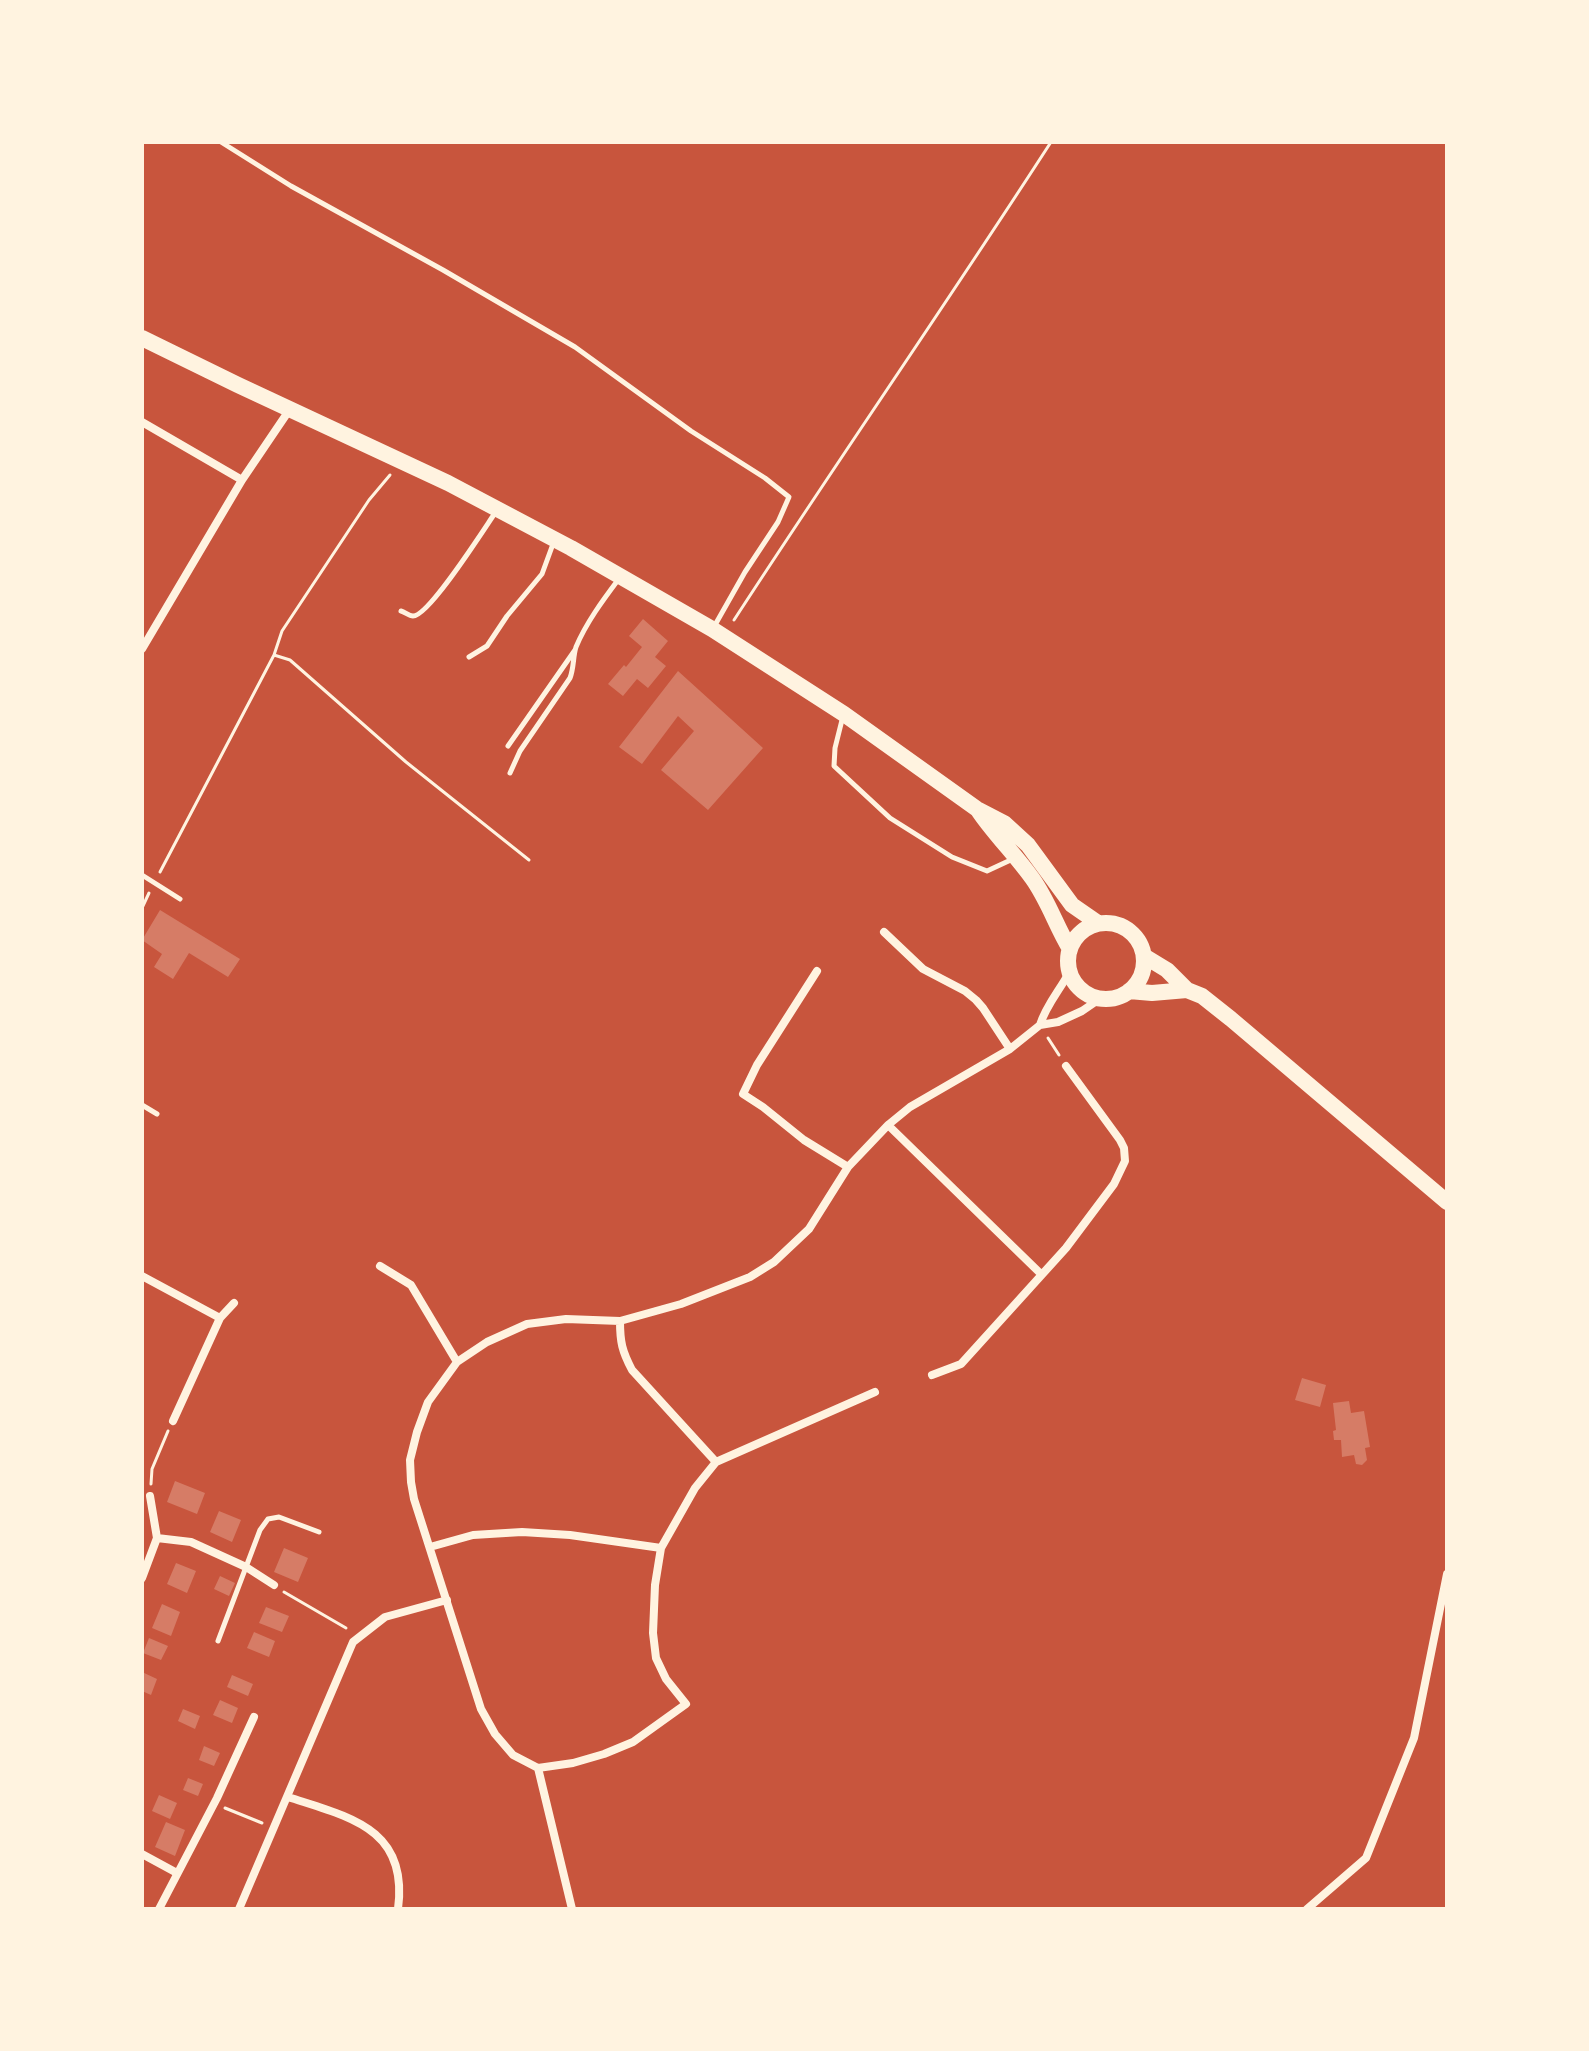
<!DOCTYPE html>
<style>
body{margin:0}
#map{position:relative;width:1589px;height:2051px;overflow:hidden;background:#c8553d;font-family:Rubik,sans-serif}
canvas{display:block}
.frame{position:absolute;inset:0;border:144px solid #fff3e0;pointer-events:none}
</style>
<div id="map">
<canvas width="1589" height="2051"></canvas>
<div class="frame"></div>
</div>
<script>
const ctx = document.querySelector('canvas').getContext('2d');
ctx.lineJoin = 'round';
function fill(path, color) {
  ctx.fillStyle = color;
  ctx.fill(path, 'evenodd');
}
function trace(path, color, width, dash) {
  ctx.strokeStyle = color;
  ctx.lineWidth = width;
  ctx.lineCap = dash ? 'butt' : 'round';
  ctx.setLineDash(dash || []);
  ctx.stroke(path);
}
fill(new Path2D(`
 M643,619L668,641L655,657L666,666L648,688L637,679L623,696L608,684L624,665L626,667L642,647L629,636Z
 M678,671L763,748L708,810L661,770L694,731L678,716L642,764L619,747Z
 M160,910L240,959L228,977L189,953L173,979L154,967L162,954L142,940Z
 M1302,1378L1326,1385L1320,1407L1295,1400Z
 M1349,1401L1351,1413L1364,1411L1370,1447L1365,1448L1367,1460L1362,1465L1356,1464L1354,1455L1342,1457L1341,1440H1334L1333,1431L1336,1430L1333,1403Z
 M175,1481L205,1493L197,1514L167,1502Z
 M219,1511L241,1520L232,1542L210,1532Z
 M284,1548L308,1558L298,1582L274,1572Z
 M176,1563L196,1571L187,1593L167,1584Z
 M220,1576L235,1583L229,1596L214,1589Z
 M162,1604L180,1612L171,1636L152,1628Z
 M266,1607L289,1616L282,1632L259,1623Z
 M254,1632L275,1641L269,1657L247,1648Z
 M149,1638L168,1646L161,1660L143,1653Z
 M142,1672L157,1679L151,1695L142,1691Z
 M232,1675L253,1684L248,1696L227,1687Z
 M220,1700L238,1708L232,1723L213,1715Z
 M183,1709L200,1716L195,1729L178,1721Z
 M204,1746L220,1753L214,1766L199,1760Z
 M188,1778L203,1784L198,1796L183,1790Z
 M159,1795L177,1803L170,1819L152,1811Z
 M166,1822L185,1830L175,1856L155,1847Z`), '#d67c66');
trace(new Path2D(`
 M734,620C838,460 947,303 1051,142
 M274,655L290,660L406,762L529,860
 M160,872L274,655L282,631L369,500L390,475
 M142,908L149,893
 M1048,1038L1059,1055
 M151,1484L152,1469L168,1431
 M284,1592L346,1628
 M225,1808L262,1823`), '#fff3e0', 3);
trace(new Path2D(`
 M221,142L291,186L443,270L575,347L691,431L765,478L789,497L778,522L745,572L715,625
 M401,611C405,612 409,616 413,616C429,616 484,529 495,513
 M469,657L487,646L507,616L542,574L553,544
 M843,716L835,748L834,766L890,818L952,857L987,871L1015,858
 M508,746L575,650
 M510,773L520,751L570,678C574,668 573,656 576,647C586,623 603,600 618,580
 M142,875L180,899
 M142,1105L157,1114
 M218,1641L260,1530L268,1519L279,1517L319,1532`), '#fff3e0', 5);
trace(new Path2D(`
 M142,422L242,480
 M142,649L242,480L290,409
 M884,932L923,969L965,991L976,1000L983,1008L1010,1049
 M817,971L757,1065L743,1094L763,1107L804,1140L848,1167
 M1040,1025C1046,1005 1060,990 1070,971
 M888,1125L1041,1274
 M380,1266L411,1285L457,1362
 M142,1276L220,1318
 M620,1321C620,1342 622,1351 632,1370L716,1462
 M932,1375L961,1364L1066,1248L1114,1184L1125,1161L1124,1148L1120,1140L1066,1066
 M875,1392L716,1462L695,1488L661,1548L655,1585L653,1633L656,1658L666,1679L686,1704L633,1742L604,1754L573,1763L538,1768L513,1755L495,1734L481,1709L414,1499L411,1482L410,1460L417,1432L428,1402L457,1362L487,1342L527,1324L566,1319L620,1321L681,1304L750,1277L774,1262L809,1229L848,1167L888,1125L910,1107L1010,1049L1040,1025L1058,1022L1082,1011L1101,998
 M173,1421L220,1318L234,1303
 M157,1538L191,1542L246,1567L274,1585
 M430,1547L473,1535L522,1532L570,1535L661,1548
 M142,1578L157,1538L150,1496
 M538,1768L572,1909
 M288,1797C349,1817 409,1828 398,1909
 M142,1854L177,1873
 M159,1909L217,1798L254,1717
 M239,1909L353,1642L385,1617L447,1600
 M1307,1909L1366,1858L1414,1738L1447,1574`), '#fff3e0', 8);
trace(new Path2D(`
 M142,338L238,385L448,483L571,548L712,629L844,714L977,809L1004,823L1028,845L1072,905L1098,923
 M978,810C994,834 1015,854 1032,878C1048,900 1056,926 1070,949
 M1068 961a38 38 0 1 1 76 0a38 38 0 1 1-76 0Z
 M1144,956L1167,970L1187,990L1202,996L1231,1019L1447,1202
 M1129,991L1152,993L1187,990`), '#fff3e0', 16);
</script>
